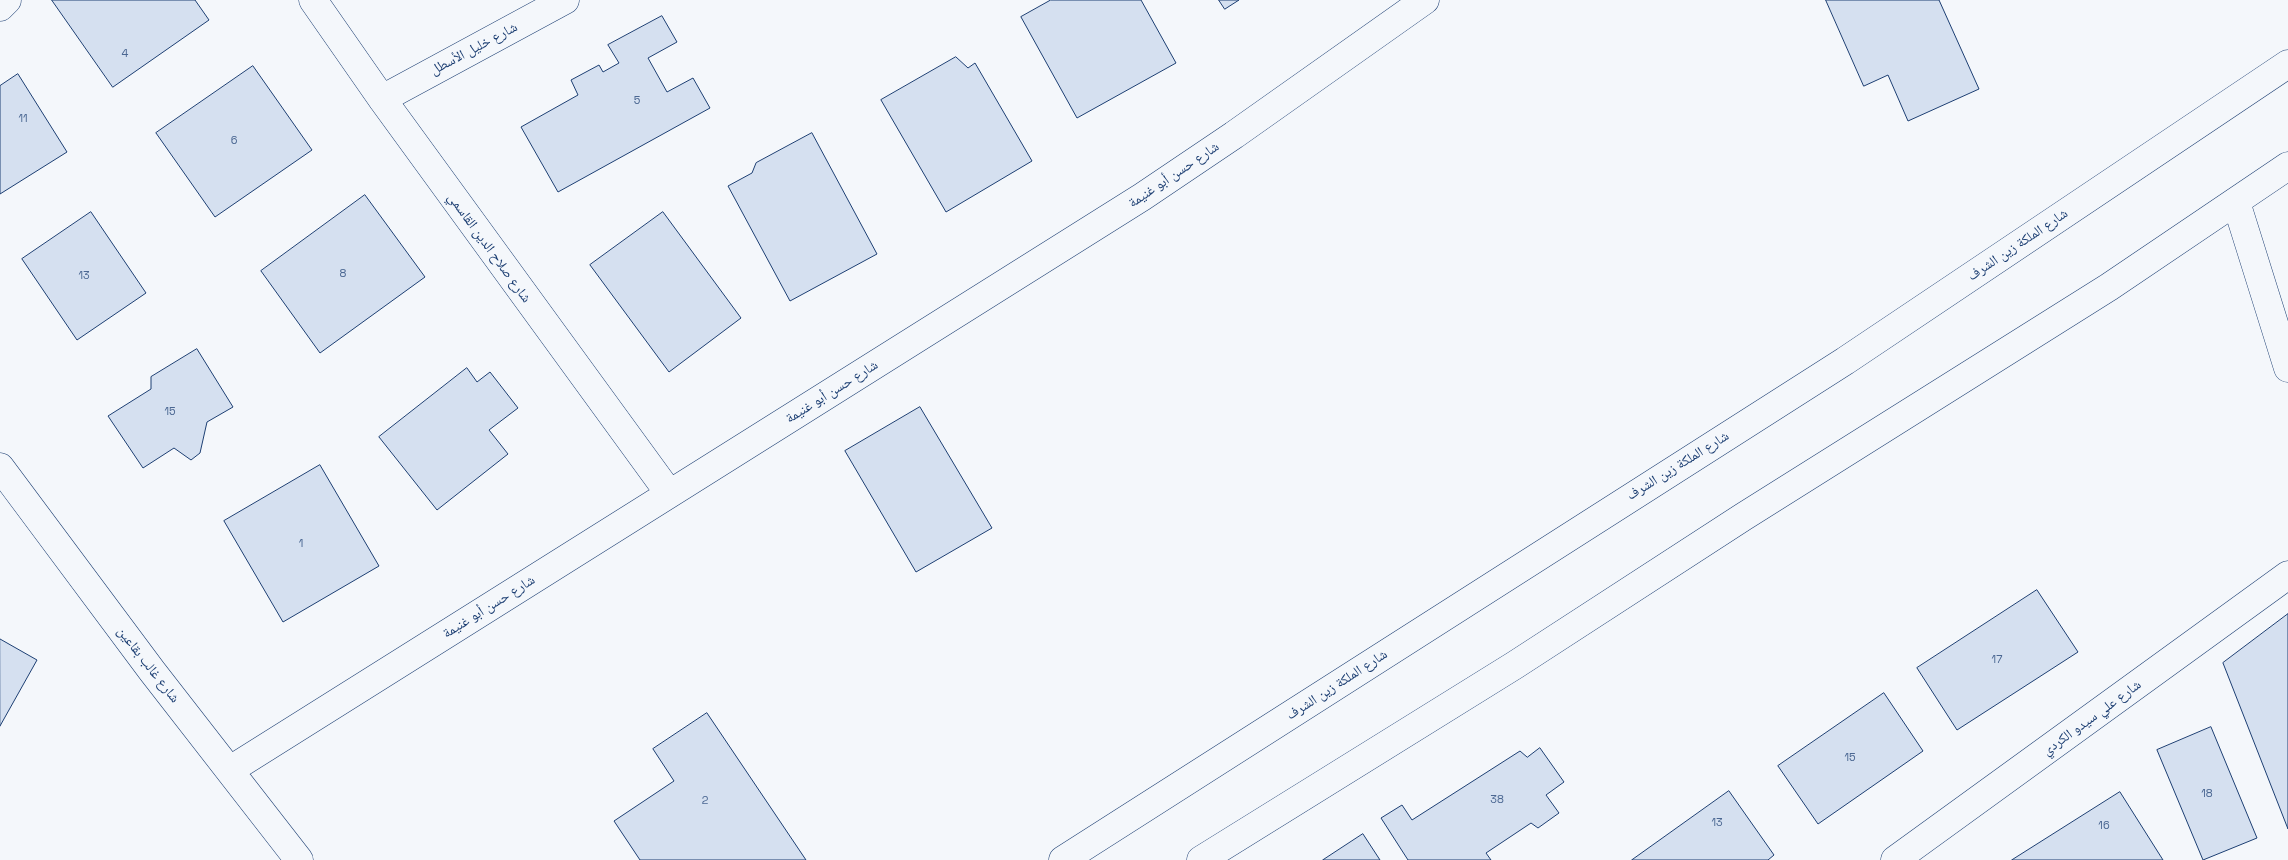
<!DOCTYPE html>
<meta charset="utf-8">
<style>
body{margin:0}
canvas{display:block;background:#f4f7fb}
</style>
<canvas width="2288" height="860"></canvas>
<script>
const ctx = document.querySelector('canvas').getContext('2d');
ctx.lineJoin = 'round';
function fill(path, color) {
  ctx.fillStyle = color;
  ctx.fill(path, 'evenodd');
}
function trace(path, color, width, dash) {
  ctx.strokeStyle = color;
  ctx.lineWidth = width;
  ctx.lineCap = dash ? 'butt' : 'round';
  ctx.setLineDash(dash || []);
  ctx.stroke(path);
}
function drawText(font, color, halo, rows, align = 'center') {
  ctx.font = font + ' "Space Grotesk","Noto Naskh Arabic",sans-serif';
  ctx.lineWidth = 4;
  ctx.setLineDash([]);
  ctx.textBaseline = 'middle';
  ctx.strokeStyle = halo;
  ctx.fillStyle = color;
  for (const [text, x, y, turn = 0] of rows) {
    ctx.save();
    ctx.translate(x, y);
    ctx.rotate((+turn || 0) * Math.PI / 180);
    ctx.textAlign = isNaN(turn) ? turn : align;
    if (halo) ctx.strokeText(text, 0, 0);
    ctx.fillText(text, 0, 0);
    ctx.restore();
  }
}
const building = new Path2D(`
 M52,0H195L209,20L113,87Z
 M1051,0H1141L1176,63L1077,118L1021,17Z
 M1219,0H1239L1225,9Z
 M1826,0H1939L1979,89L1908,121L1888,75L1864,86Z
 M662,16L677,42L648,58L667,92L693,78L710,108L558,192L521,127L578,95L571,80L599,65L603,72L619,63L608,45Z
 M956,57L968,68L975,63L1032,161L946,212L881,100Z
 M253,66L312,150L215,217L156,133Z
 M18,74L67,152L0,194V86Z
 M812,133L877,254L790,301L728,186L752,173L756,163Z
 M365,195L425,277L320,353L261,271Z
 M91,212L146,293L77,340L22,259Z
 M663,212L741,318L669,372L590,265Z
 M197,349L233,407L207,422L200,453L191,460L174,448L143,468L108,416L151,389V377Z
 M467,368L477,382L490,372L518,408L489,430L508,454L437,510L379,437Z
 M920,407L992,528L916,572L845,451Z
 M320,465L379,566L283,622L224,521Z
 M2037,590L2078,652L1957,730L1917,668Z
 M2288,614V829L2223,663Z
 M0,639L37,660L0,726Z
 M1884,693L1923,751L1818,824L1778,766Z
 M707,713L806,860H640L614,821L674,781L653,749Z
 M2211,727L2257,838L2203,860L2157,750Z
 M1540,748L1564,782L1546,795L1559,813L1538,828L1531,823L1486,853L1491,860H1408L1381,818L1402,805L1412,820L1520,751L1527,757Z
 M1729,791L1774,855L1768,860H1632Z
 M2120,792L2163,860H2012Z
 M1363,834L1380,860H1323Z`);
fill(building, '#d5e0f0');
trace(building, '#1d3f73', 1);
const street = new Path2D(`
 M313,0L382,99L669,493
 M0,7L7,0
 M382,99L565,0
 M2236,202L2288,368
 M0,467L152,671L299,860
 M230,770L1142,197L1234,135L1425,0
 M1895,860L2288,575`);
const secondary = new Path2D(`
 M1063,860L1845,361L2288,64
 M1201,860L1515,665L1743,517L2109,287L2288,166`);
trace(street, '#1d3f73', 29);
trace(secondary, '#1d3f73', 29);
trace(street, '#f4f7fb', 28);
trace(secondary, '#f4f7fb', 28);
drawText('11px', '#4b6792', null, [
 ["4",125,54],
 ["5",637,101],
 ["11",23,119],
 ["6",234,141],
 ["8",343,274],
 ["13",84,276],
 ["15",170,412],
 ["1",301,544],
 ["17",1997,660],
 ["15",1850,758],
 ["18",2207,794],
 ["38",1497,800],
 ["2",705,801],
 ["13",1717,823],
 ["16",2104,826]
]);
drawText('14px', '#1d3f73', '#f4f7fb', [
 ["شارع خليل الأسطل",474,49,-28],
 ["شارع حسن أبو غنيمة",1174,175,-34],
 ["شارع الملكة زين الشرف",2018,245,-34],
 ["شارع صلاح الدين القاسمي",489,248,54],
 ["شارع حسن أبو غنيمة",832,392,-32],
 ["شارع الملكة زين الشرف",1678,466,-32],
 ["شارع حسن أبو غنيمة",489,607,-32],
 ["شارع غالب بقاعين",148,665,52],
 ["شارع الملكة زين الشرف",1337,685,-33],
 ["شارع علي سيدو الكردي",2092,718,-36]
]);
</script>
